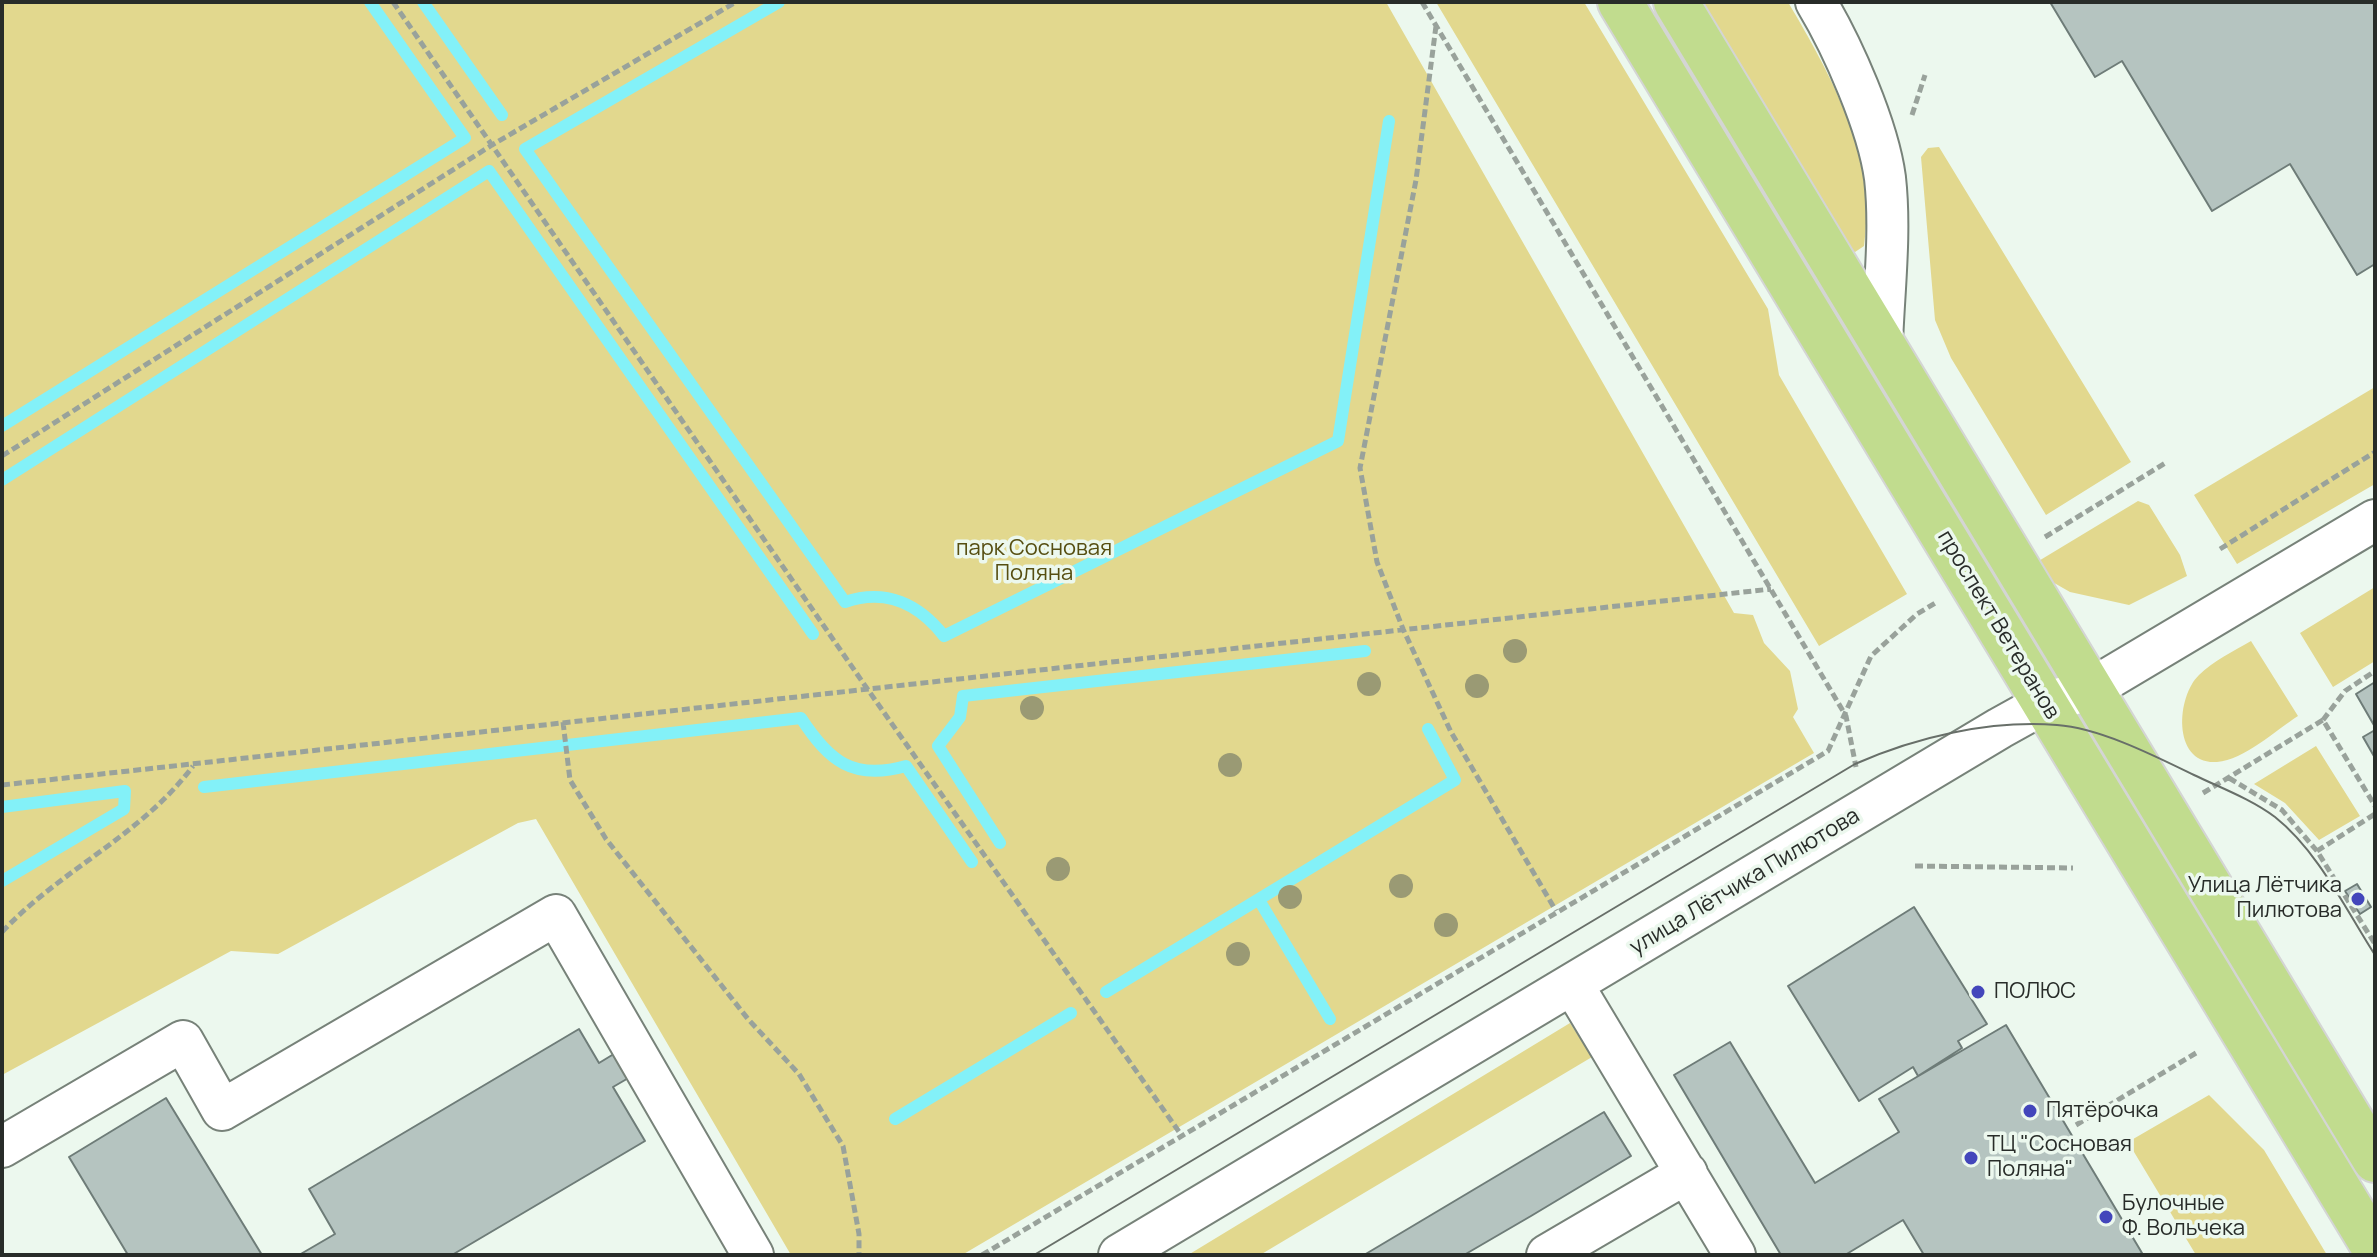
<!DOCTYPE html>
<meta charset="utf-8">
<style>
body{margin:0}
#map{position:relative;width:2377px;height:1257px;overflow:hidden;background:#ecf8ee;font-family:Manrope,sans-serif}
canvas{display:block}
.frame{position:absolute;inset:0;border:4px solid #282c29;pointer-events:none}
</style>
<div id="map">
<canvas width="2377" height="1257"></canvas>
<div class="frame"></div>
</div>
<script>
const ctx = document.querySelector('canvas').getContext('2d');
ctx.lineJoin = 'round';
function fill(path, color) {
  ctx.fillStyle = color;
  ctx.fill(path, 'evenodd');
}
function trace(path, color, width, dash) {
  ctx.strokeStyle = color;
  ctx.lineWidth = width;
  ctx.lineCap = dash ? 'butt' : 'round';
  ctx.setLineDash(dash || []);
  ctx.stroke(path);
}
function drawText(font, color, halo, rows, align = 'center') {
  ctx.font = font + ' Manrope,sans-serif';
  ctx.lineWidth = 7;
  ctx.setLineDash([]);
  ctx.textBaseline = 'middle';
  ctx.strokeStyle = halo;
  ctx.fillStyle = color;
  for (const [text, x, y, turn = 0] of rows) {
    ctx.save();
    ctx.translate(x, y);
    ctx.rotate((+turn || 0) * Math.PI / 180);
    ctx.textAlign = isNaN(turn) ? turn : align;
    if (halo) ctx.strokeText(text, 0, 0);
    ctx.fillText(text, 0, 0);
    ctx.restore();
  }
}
fill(new Path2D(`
 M2,2H1386L1734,613L1753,615L1764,643L1790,671L1798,709L1793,717L1814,753L962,1255H791L536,819L518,823L278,954L231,951L2,1075Z
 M1436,2H1584L1768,309L1779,375L1907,594L1819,646Z
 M1697,2H1788C1831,75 1878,159 1864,246L1855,252L1843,248Z
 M1939,147L2131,462L2046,515L1951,358L1935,320L1921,157L1928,148Z
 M2375,387V484L2237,564L2194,495Z
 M2138,501L2149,505L2180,555L2187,576L2129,605L2070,592L2049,580L2037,562Z
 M2375,587V661L2333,687L2300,633Z
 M2251,641L2298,716C2276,730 2244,760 2217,762C2172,765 2176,697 2199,675C2213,661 2234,651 2251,641Z
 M2316,746L2360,816L2319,840L2285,803L2254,784Z
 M1570,1023L1592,1057L1260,1255H1188Z
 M2209,1095L2264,1150L2327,1255H2196L2128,1142Z`), '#e2d88e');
trace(new Path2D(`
 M423,2L502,115
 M779,2L525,149L845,602C886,588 919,604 944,636L1338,441L1389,121
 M2,426L465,138L370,2
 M2,480L489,171L813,634
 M204,787L801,718C829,761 853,781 906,766L972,862
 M2,807L125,791L124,809L2,881
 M1000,843L938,746L960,717L963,696L1365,651
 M1259,900L1330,1019
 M1106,992L1455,780L1428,729
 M895,1119L1071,1013`), '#83f1f8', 12);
const building = new Path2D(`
 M2050,2H2375V264L2357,275L2290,164L2212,211L2122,61L2095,77Z
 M2375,682V727L2356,694Z
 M2375,730V758L2363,737Z
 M2357,884L2371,907L2360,914L2345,891Z
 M1914,907L1987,1024L1958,1041L1962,1048L1918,1076L1913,1067L1859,1101L1788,986Z
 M2006,1025L2142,1253L2138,1255H1924L1903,1220L1845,1255H1781L1674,1075L1730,1042L1815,1183L1899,1132L1879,1099Z
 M579,1029L599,1063L622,1049L637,1073L613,1087L645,1141L452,1255H299L335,1234L309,1189Z
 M166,1098L262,1255H128L69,1157Z
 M1604,1112L1631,1156L1531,1216L1464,1255H1364Z`);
fill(building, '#b5c4c0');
trace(building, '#6e7c78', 2);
const minor = new Path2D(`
 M1816,2C1843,47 1878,126 1885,178C1891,231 1884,290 1882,343
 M1573,985L1735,1255
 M2,1147L183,1041L222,1110L556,915L753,1255
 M1119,1255L2000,728L2045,703L2091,689L2375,520
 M1547,1255L1687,1173`);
const major = new Path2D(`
 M1620,2L2375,1249
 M1676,2L2375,1160`);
trace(minor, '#778279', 44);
trace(major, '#d4d5d4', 48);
trace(new Path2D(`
 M393,2L866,687L1182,1136
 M1422,2L1846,716L1856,767
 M1436,26L1416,180L1360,468L1377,562L1403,629L1451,732L1556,911
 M1912,115L1925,75
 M2,456L492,145L736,2
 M2045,537L2167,462
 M2220,549L2375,452
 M2323,720L2345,691L2375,671
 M563,722L570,780L606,839L748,1019L799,1074L843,1146L859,1234V1255
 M2229,778L2282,810L2317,851L2375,944
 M2,785L1771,589
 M2203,793L2323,720L2375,806
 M2317,851L2375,814
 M1915,866L2073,868
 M2,932C60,870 142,835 193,766
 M2076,1125L2196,1053
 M982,1255L1828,751L1871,656L1917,614L1937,602`), '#99a29b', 5, [8, 4]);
trace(minor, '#fff', 40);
trace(major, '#c1dc8e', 44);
trace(new Path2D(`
 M1034,1255L1855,764C1916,737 1989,720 2057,725C2100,728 2155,756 2194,775C2221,788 2251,799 2275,817C2318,851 2346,910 2375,955`), '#686f69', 2);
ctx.fillStyle = '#9a9a74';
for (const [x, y] of [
 [1515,651],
 [1369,684],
 [1477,686],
 [1032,708],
 [1230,765],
 [1058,869],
 [1401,886],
 [1290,897],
 [1446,925],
 [1238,954]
]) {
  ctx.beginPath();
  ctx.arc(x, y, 12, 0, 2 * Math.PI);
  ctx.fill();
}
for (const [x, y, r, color] of [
 [2358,899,8,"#4346bb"],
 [1978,992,8,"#4346bb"],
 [2030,1111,8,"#4346bb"],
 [1971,1158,8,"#4346bb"],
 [2106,1217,8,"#4346bb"]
]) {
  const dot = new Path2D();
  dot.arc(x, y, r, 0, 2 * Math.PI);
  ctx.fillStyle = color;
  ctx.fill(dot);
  trace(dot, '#ecf8ee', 3);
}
drawText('22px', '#564e11', '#ecf8ee', [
 ["парк Сосновая",1034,549],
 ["Поляна",1034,574]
]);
drawText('22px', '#282c29', '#ecf8ee', [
 ["проспект Ветеранов",1998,625,59],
 ["улица Лётчика Пилютова",1745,882,-31]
]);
drawText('22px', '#282c29', '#ecf8ee', [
 ["Улица Лётчика",2342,886,"right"],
 ["Пилютова",2342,911,"right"],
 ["ПОЛЮС",1994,992],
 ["Пятёрочка",2046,1111],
 ["ТЦ \"Сосновая",1987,1145],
 ["Поляна\"",1987,1170],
 ["Булочные",2122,1204],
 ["Ф. Вольчека",2122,1229]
], 'left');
</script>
